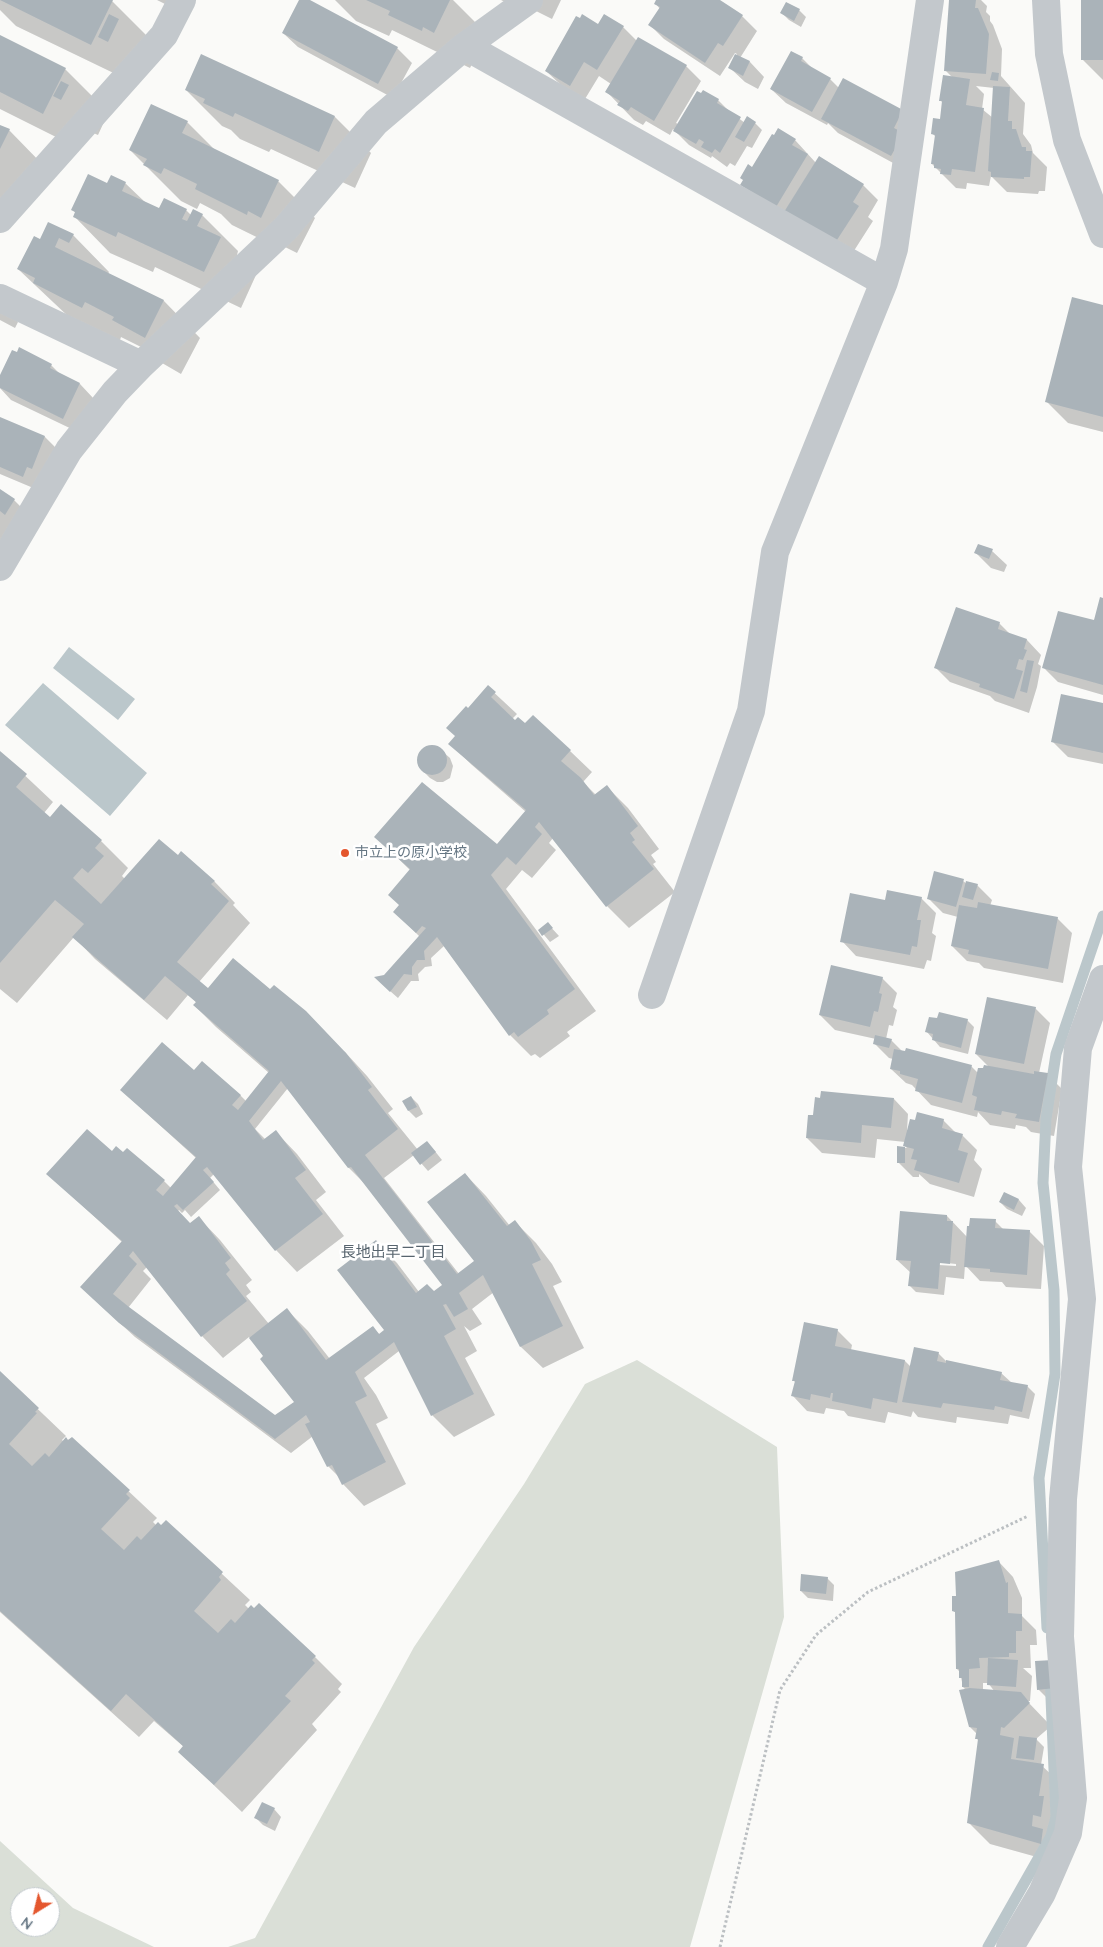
<!DOCTYPE html>
<meta charset="utf-8">
<style>
body{margin:0}
#map{position:relative;width:1103px;height:1947px;overflow:hidden;background:#fafaf8;font-family:Quicksand,sans-serif}
canvas{display:block}
.north{position:absolute;left:10px;top:1887px;width:50px;height:50px;box-sizing:border-box;background:#fff;border:1px solid #c1c8cd;border-radius:50%;rotate:216deg;font-size:14px;font-weight:700;line-height:20px;text-align:center;color:#657683}
.north::after{content:'';display:block;margin:auto;width:18px;height:22px;background:#e4572e;clip-path:polygon(50% 0,100% 100%,50% 72%,0 100%)}
</style>
<div id="map">
<canvas width="1103" height="1947"></canvas>
<div class="north">N</div>
</div>
<script>
const ctx = document.querySelector('canvas').getContext('2d');
ctx.lineJoin = 'round';
function fill(path, color) {
  ctx.fillStyle = color;
  ctx.fill(path, 'evenodd');
}
function trace(path, color, width, dash) {
  ctx.strokeStyle = color;
  ctx.lineWidth = width;
  ctx.lineCap = dash ? 'butt' : 'round';
  ctx.setLineDash(dash || []);
  ctx.stroke(path);
}
function drawText(font, color, halo, rows, align = 'center') {
  ctx.font = font + ' Quicksand,"Noto Sans JP",sans-serif';
  ctx.lineWidth = 5;
  ctx.setLineDash([]);
  ctx.textBaseline = 'middle';
  ctx.strokeStyle = halo;
  ctx.fillStyle = color;
  for (const [text, x, y, turn = 0] of rows) {
    ctx.save();
    ctx.translate(x, y);
    ctx.rotate((+turn || 0) * Math.PI / 180);
    ctx.textAlign = isNaN(turn) ? turn : align;
    if (halo) ctx.strokeText(text, 0, 0);
    ctx.fillText(text, 0, 0);
    ctx.restore();
  }
}
fill(new Path2D(`
 M637,1360L777,1447L784,1617L690,1947H228L255,1938L414,1647L524,1484L585,1384Z
 M0,1841L73,1908L154,1947H0ZM20,1897H50V1927H20Z`), '#dadfd7');
fill(new Path2D(`
 M69,647L135,699L118,720L53,668Z
 M43,683L147,773L110,816L5,725Z`), '#bbc7cb');
fill(new Path2D(`
 M0,0H111L148,37L128,80L16,26L0,10Z
 M157,0H179L175,9Z
 M300,0H307L397,48L412,63L393,98L298,47L283,33Z
 M335,0H453L487,34L470,68L392,30L389,36L356,21Z
 M501,0H561L552,19L532,9L515,7Z
 M657,0H717L742,16L757,31L740,58L750,62L764,77L758,89L745,82L730,68L737,54L735,53L720,76L664,39L650,25L660,9L655,3Z
 M950,0H981L987,6L986,12L990,16V21L993,25L1002,49L1001,76L1025,103L1023,134L1031,145L1033,153L1047,167L1045,191H1039L1038,194L1007,192L991,176L989,186L967,183L966,189L956,188L932,164L936,137L933,134L941,120L943,103L940,100L952,77L945,70ZM976,86L994,88L993,118L982,109L984,94Z
 M1082,0H1103V80L1082,59Z
 M799,10L806,17L801,27L789,20L782,13Z
 M598,25L623,27L637,41L686,66L701,81L676,123L678,124L718,100L729,111L745,123H755L762,130L752,148L747,146L735,166L730,163L727,167L712,156L711,158L689,145L673,129L670,135L646,121L643,125L634,120L607,92L611,84L599,76L585,99L561,85L546,71Z
 M0,37L65,69L101,105L104,122L98,135L91,132L80,149L0,109Z
 M802,58L813,69L830,79L839,88L902,111L906,170L838,133L828,123L827,125L786,103L771,89Z
 M186,90L335,117L371,153L355,188L271,149L269,152L240,139L231,130L222,126Z
 M152,105L187,122L216,151L278,181L315,218L297,253L285,247L283,250L232,225L221,214L200,203L197,209L181,201L130,150Z
 M0,126L9,130L45,167L0,200Z
 M795,140L816,163L819,158L863,185L878,200L868,217L873,221L850,257L756,200L753,168Z
 M125,183L146,203L160,210H186L191,215H202L238,251L237,255L256,275L241,308L155,267L153,272L110,253L74,216L76,213L73,210L108,185Z
 M73,235L109,272L108,274L164,301L200,338L181,374L150,356L141,347L121,337L119,343L71,319L18,269L41,241Z
 M1103,306V432L1068,423L1046,401Z
 M0,310L11,315L18,322L15,328L0,320Z
 M20,349L51,365L61,375L80,384L94,399L78,432L11,400L0,388V378Z
 M0,418L45,437L59,451L38,490L0,474Z
 M0,490L14,500L29,515L0,547Z
 M992,551L1007,565L1004,572L991,568L976,553Z
 M1103,599V695L1058,682L1044,668L1094,621Z
 M999,623L1011,635L1027,640L1041,655L1038,664L1041,666L1037,687L1029,713L995,701L990,696L950,682L936,668Z
 M488,687L517,714L512,719L570,751L592,772L583,782L596,795L607,787L628,808L659,849L651,855L656,862L653,864L675,892L629,928L607,906L553,838L549,843L556,850L532,878L522,870L506,889L596,1011L567,1032L570,1036L540,1058L535,1054L531,1056L510,1035L444,946L431,958L432,966L425,967L418,974L419,981H411L398,998L382,984L385,976L420,937L395,912L400,906L411,871L376,837L497,846L526,812L472,765L450,744L456,737L469,709Z
 M1103,704V764L1068,757L1053,742Z
 M432,747L442,751L450,758L453,766L450,778L443,782H437L430,778L423,771L419,764L420,754L423,750Z
 M0,752L53,802L44,813L50,819L101,841L128,868L122,876L125,879L178,857L214,881L235,903L233,905L250,923L199,982L208,989L345,1052L367,1076L393,1109L388,1113L418,1150H434L442,1160L428,1171L414,1155L384,1178L459,1274L475,1262L465,1174L486,1196L510,1226L515,1222L536,1243L552,1264L562,1282L553,1286L584,1348L543,1368L521,1347L494,1292L472,1309L482,1324L470,1331L464,1326L477,1351L465,1358L495,1415L454,1437L432,1415L399,1351L364,1378L376,1395L388,1418L376,1424L406,1484L364,1506L343,1484L339,1477L328,1466L313,1436L291,1453L135,1337L96,1301L122,1242L48,1174L112,1153L164,1181L171,1188L196,1158L121,1090L194,1072L240,1095L246,1101L269,1073L216,1027L194,1005L197,1003L188,995L167,1020L95,959L74,937L17,1003L0,989ZM288,1088L349,1168L367,1186L444,1285L434,1293L419,1292L397,1263L376,1242L388,1335H380L372,1327L330,1359L308,1331L287,1310L269,1324L246,1296L251,1292L246,1285L252,1280L220,1240L199,1218L190,1225L177,1212L179,1210L182,1213L185,1210L191,1217L220,1190L210,1178L214,1174L276,1250L297,1272L344,1236L316,1200L326,1192L297,1154L276,1132L266,1140L255,1129ZM147,1267L202,1336L223,1358L249,1337L265,1357L295,1402L275,1416L128,1308L151,1279L143,1271Z
 M963,881L967,884L977,885L992,900L990,906L1057,918L1072,933L1063,983L984,968L979,963L967,961L952,946L958,917L943,913L928,898Z
 M921,898L936,913L932,933L936,936L931,961L927,960L924,969L856,956L842,941L885,901Z
 M548,924L559,936L550,942L540,930Z
 M882,978L897,993L893,1007L897,1010L893,1026L889,1025L886,1039L891,1040L903,1052L971,1066L978,1073L990,1068L976,1054L1035,1008L1050,1023L1039,1073L1048,1075L1062,1089L1054,1136L1031,1132L1026,1127L1016,1125L1015,1129L990,1125L978,1112L977,1117L931,1105L912,1085L906,1083L891,1069L893,1059L889,1058L874,1043L876,1039L835,1030L820,1015Z
 M967,1020L974,1027L968,1054L940,1047L927,1032Z
 M411,1097L418,1104L423,1114L416,1118L409,1111L404,1101Z
 M894,1099L908,1114L907,1131L943,1120L956,1133L962,1135L977,1150L974,1160L982,1169L974,1197L930,1184L919,1174V1177H913L898,1162V1148H907L904,1145L905,1142L877,1139L875,1158L822,1153L807,1138Z
 M1005,1193L1019,1200L1026,1208L1022,1216L1007,1209L1000,1202Z
 M947,1216L968,1238L970,1227L995,1221L1004,1230L1029,1231L1044,1246L1041,1289L1006,1287L1002,1282L980,1281L965,1265L964,1279L946,1277L944,1295L916,1292L909,1285L911,1273L897,1260ZM937,1262L956,1264V1266L939,1265Z
 M837,1330L852,1345L851,1350L905,1361L911,1367L938,1353L946,1361L1001,1373L1012,1383L1027,1386L1035,1394L1029,1419L1010,1415L1008,1424L957,1417L956,1423L918,1417L913,1411L911,1417L888,1412L885,1423L848,1416L844,1411L826,1408L824,1414L807,1411L793,1396L796,1383L793,1380Z
 M0,1373L66,1436L62,1440L64,1442L72,1438L157,1518L153,1522L156,1525L161,1526L166,1522L250,1600L245,1605L249,1609L315,1657L342,1684L338,1689L341,1692L312,1724L317,1730L242,1812L179,1752L184,1747L154,1721L139,1737L0,1612Z
 M999,1562L1013,1577L1022,1598V1616L1036,1630L1037,1645H1030L1031,1668H1023L1032,1676L1030,1701H1027L1051,1726L1036,1739L1044,1747L1041,1765L1065,1787L1062,1864L990,1844L968,1822L979,1741L977,1739V1734L970,1727L966,1690L963,1687L960,1672L957,1669L956,1613L954,1611L958,1597ZM983,1683H988L995,1692L983,1691Z
 M827,1578L834,1585L833,1601L808,1598L801,1591Z
 M1036,1663L1062,1695L1046,1697L1038,1689Z
 M274,1809L281,1817L275,1831L263,1825L256,1818Z`), '#0003');
trace(new Path2D(`
 M1047,1628L1039,1478L1055,1374L1054,1290L1043,1183L1046,1119L1056,1054L1103,916
 M988,1947L1051,1836L1056,1817L1050,1674`), '#bbc7cb', 11);
fill(new Path2D(`
 M0,0H113L91,45Z
 M299,0H310L398,47L378,84L282,33Z
 M366,0H450L434,33L423,27L422,31L388,15L390,11Z
 M656,0H720L743,15L723,46L718,43L705,63L648,25L660,7L654,4Z
 M949,0H976L975,8H978L989,34L986,74L944,71Z
 M1081,0H1103V60H1081Z
 M786,2L800,9L794,21L780,13Z
 M109,14L119,19L108,42L98,37Z
 M582,14L598,24L604,14L624,26L597,70L584,62L570,86L545,71L576,16L580,18Z
 M0,35L66,68L43,114L0,92Z
 M638,37L687,65L654,121L631,107L628,111L617,105L620,101L605,92Z
 M791,51L803,57L801,61L831,78L812,112L770,89Z
 M201,54L335,116L319,152L235,113L233,117L203,103L205,99L185,90Z
 M735,54L750,61L743,76L728,68Z
 M992,72L999,73L998,81L990,80Z
 M943,75L970,79L966,105L984,108L975,172L952,169L951,175L940,174L941,169L934,168V164H931L935,135L931,134L933,118L940,119L942,101H939Z
 M843,78L903,110L894,128L904,133L891,156L821,119Z
 M61,81L69,85L61,100L53,96Z
 M993,86L1010,87L1008,121H1012V129H1016L1022,147H1026V151H1032L1030,177H1024V179L991,177V172L988,171Z
 M703,90L719,99L717,103L741,117L720,153L715,149L712,153L701,147L704,142L699,139L696,144L673,131L697,91L701,93Z
 M151,104L188,121L182,133L279,180L261,218L248,211L247,215L195,189L197,184L164,168L161,174L143,165L147,159L129,150Z
 M747,116L756,122L744,142L735,137Z
 M0,125L10,129L0,149Z
 M778,128L796,139L792,145L808,154L776,207L740,185L743,180L740,178L748,164L752,167L772,134L774,135Z
 M819,156L864,184L853,202L859,206L835,243L784,212Z
 M88,174L107,183L111,175L126,182L122,191L159,208L164,198L187,209L182,219L187,221L193,209L203,214L197,226L221,237L204,272L118,232L116,237L73,217L75,212L71,210Z
 M48,222L74,234L69,243L59,238L55,247L164,300L145,338L112,320L114,317L85,302L82,308L33,283L35,278L17,269L34,236L40,239Z
 M1072,297L1103,305V417L1045,402Z
 M19,347L52,364L50,368L80,383L63,419L0,388V375L12,350L17,352Z
 M0,417L45,436L32,469L27,467L23,477L0,467Z
 M0,489L15,499L5,515L0,511Z
 M978,544L993,549L989,559L974,553Z
 M1100,597L1103,598V685L1042,668L1058,611L1094,620Z
 M956,607L1000,622L998,629L1027,639L1024,649L1027,650L1023,660L1019,659L1016,669L1023,671L1014,699L979,687L980,684L934,668Z
 M1027,660L1034,661L1027,693L1020,691Z
 M488,685L496,692L491,697L515,720L518,717L525,723L533,715L571,750L561,761L581,778L594,795L607,785L638,826L630,833L635,840L632,842L654,869L606,907L539,822L535,827L542,834L516,865L507,857L491,875L575,989L547,1010L549,1014L518,1037L514,1032L509,1036L437,937L424,951L425,960H417L412,967V975L404,974L390,992L374,977L384,975L426,928L422,926L416,933L393,912L399,905L388,895L410,869L374,837L422,782L497,844L526,810L448,744L455,736L446,728L466,706L468,708Z
 M1061,694L1103,703V753L1051,742Z
 M417 760a15 15 0 1 1 30 0a15 15 0 1 1-30 0Z
 M0,751L27,774L16,787L50,817L61,804L102,840L95,848L104,856L88,873L82,868L73,878L101,904L159,839L178,855L181,851L215,881L211,884L229,901L177,962L208,988L233,958L270,989L274,985L306,1011L346,1053L372,1087L368,1090L398,1129L365,1155L457,1274L474,1261L427,1202L465,1173L507,1226L515,1220L531,1241L541,1260L532,1264L563,1326L520,1347L483,1275L459,1293L468,1309L454,1317L446,1304L443,1305L456,1329L444,1336L474,1394L431,1416L394,1342L355,1372L367,1396L355,1402L386,1462L342,1485L332,1465L327,1467L305,1424L310,1422L306,1415L275,1439L119,1323L80,1287L122,1241L46,1174L87,1129L112,1151L116,1146L123,1152L127,1148L165,1180L156,1190L163,1196L196,1157L120,1090L162,1042L194,1070L202,1061L241,1095L232,1105L238,1110L269,1071L193,1005L196,1002L165,976L144,1000L72,937L84,924L55,900L0,963ZM281,1081L348,1168L351,1167L442,1285L434,1291L427,1284L416,1293L376,1240L337,1270L384,1330L379,1334L373,1326L326,1360L287,1308L249,1338L263,1356L260,1359L294,1402L275,1415L129,1307L113,1294L137,1264L129,1256L133,1251L201,1337L247,1301L226,1274L230,1270L225,1263L231,1258L199,1216L190,1223L174,1206L177,1204L183,1210L214,1182L203,1170L207,1167L275,1251L323,1214L295,1178L306,1170L276,1130L263,1140L249,1121Z
 M934,871L964,879L956,907L927,899Z
 M966,881L978,884L973,900L962,897Z
 M887,890L922,897L917,920H921L917,947L912,946L910,955L840,942L850,893L885,900Z
 M978,902L1058,917L1048,969L968,954L969,950L951,946L959,905L977,908Z
 M548,922L553,928L542,936L538,930Z
 M831,965L883,977L879,993L882,994L878,1012L874,1011L870,1027L819,1015Z
 M987,997L1036,1007L1024,1064L975,1054Z
 M939,1012L968,1019L961,1048L932,1040L933,1034L925,1032L929,1017L937,1018Z
 M875,1035L892,1039L889,1048L873,1044Z
 M906,1048L972,1065L962,1103L915,1091L918,1079L900,1074V1071L890,1069L894,1049L905,1051Z
 M984,1065L1034,1074V1071L1048,1073L1039,1122L1015,1118L1017,1114L1002,1111L1001,1115L974,1110L977,1097L972,1095L978,1068H983Z
 M821,1091L894,1098L891,1128L862,1125L861,1143L806,1138L808,1115H813L815,1097L820,1098Z
 M411,1096L417,1107L408,1111L402,1101Z
 M917,1112L944,1119L942,1128L963,1134L958,1150L968,1153L959,1183L914,1170L917,1160L911,1159L914,1149L903,1146L910,1119L915,1120Z
 M427,1141L436,1152L420,1165L411,1153Z
 M897,1146L905,1147V1163H897Z
 M1004,1192L1019,1199L1014,1210L999,1202Z
 M900,1211L947,1215V1221H953L950,1264L940,1263L938,1289L908,1286L911,1261L896,1260Z
 M970,1218L996,1219L995,1228L1030,1230L1027,1275L990,1272V1269L964,1267L967,1226H969Z
 M804,1322L838,1329L835,1346L905,1360L897,1403L873,1398L871,1409L832,1401L833,1393H831L830,1398L811,1394L810,1400L791,1396L795,1381H792Z
 M914,1347L939,1352L937,1361L946,1363V1360L1002,1372L1000,1380L1028,1385L1022,1412L995,1406L994,1410L943,1403L941,1408L902,1402Z
 M0,1371L39,1408L35,1412L37,1413L9,1444L32,1466L45,1453L49,1457L66,1437L68,1440L72,1437L130,1490L126,1494L130,1498L101,1529L124,1550L137,1536L141,1540L158,1522L161,1525L166,1520L223,1572L219,1577L221,1580L194,1611L218,1633L231,1619L235,1623L251,1605L254,1608L259,1603L316,1656L312,1660L315,1663L285,1696L291,1701L214,1785L178,1752L183,1746L126,1694L111,1711L0,1611Z
 M999,1560L1006,1583L1008,1582V1613L1022,1614V1631H1016V1653H1009V1657L979,1658L980,1668L969,1669V1687H962V1678H959V1669H956L955,1612L952,1611V1596H956L955,1572Z
 M801,1574L828,1577L826,1594L800,1591Z
 M988,1658L1018,1660L1016,1687L987,1685Z
 M1053,1660L1055,1688L1037,1690L1035,1661Z
 M970,1688L1021,1692L1030,1703L1004,1728L1001,1727L1000,1735L1014,1738L1011,1759L1044,1764L1039,1796H1044L1041,1817L1033,1815L1032,1826L1043,1829L1041,1844L967,1823L978,1739H975L977,1728L969,1727L959,1690Z
 M1019,1736L1037,1738L1034,1760L1016,1758Z
 M262,1802L275,1808L267,1824L254,1818Z`), '#aab3b9');
trace(new Path2D(`
 M720,1947L780,1690L816,1635L868,1592L1028,1516`), '#bbbfc2', 3, [2.5, 2.5]);
trace(new Path2D(`
 M1046,0L1049,54L1067,140L1103,234
 M465,46L884,282
 M0,219L164,35L182,0
 M0,298L141,365
 M0,567L69,450L115,392L141,365L286,228L376,122L465,46L529,0
 M652,995L751,711L775,552L884,282L894,249L930,0
 M1010,1947L1042,1893L1068,1833L1073,1798L1060,1637L1063,1499L1082,1299L1068,1167L1078,1048L1103,979`), '#c3c8cc', 28);
for (const [x, y, r, color] of [
 [345,853,5,"#e4572e"]
]) {
  const dot = new Path2D();
  dot.arc(x, y, r, 0, 2 * Math.PI);
  ctx.fillStyle = color;
  ctx.fill(dot);
  trace(dot, '#fff', 2);
}
drawText('14px', '#657683', '#fff', [
 ["市立上の原小学校",355,853]
], 'left');
drawText('15px', '#57646e', '#fff', [
 ["長地出早二丁目",393,1252]
]);
</script>
